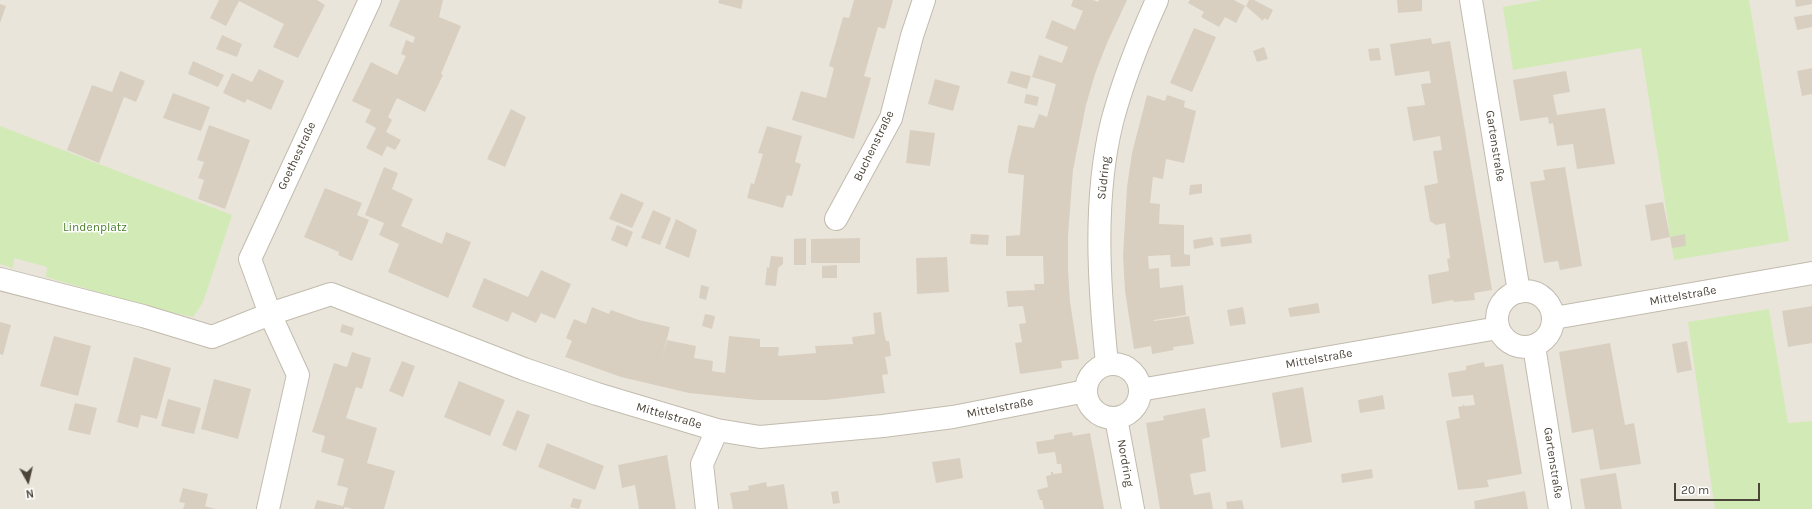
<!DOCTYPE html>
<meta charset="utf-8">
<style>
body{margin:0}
#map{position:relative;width:1812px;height:509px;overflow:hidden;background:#f6f3ec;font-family:Karla,sans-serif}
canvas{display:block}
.north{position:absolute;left:8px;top:461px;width:40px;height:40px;-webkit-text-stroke:3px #fff;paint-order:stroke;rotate:172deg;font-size:11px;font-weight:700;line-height:16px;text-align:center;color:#4b4439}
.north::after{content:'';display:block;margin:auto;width:14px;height:18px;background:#4b4439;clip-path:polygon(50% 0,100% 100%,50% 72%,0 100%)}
.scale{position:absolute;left:1674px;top:483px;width:86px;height:18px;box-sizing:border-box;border:2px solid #4b4439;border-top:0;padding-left:5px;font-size:12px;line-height:14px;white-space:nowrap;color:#4b4439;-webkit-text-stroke:3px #fff;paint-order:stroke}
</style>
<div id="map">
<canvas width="1812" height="509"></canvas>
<div class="north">N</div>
<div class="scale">20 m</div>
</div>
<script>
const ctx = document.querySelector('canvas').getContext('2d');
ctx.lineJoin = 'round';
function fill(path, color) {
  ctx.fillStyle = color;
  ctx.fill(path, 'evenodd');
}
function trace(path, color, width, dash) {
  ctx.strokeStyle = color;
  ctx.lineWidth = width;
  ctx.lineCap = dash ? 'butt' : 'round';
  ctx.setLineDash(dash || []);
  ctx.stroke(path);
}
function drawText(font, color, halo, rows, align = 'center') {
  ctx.font = font + ' Karla,sans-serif';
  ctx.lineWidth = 3;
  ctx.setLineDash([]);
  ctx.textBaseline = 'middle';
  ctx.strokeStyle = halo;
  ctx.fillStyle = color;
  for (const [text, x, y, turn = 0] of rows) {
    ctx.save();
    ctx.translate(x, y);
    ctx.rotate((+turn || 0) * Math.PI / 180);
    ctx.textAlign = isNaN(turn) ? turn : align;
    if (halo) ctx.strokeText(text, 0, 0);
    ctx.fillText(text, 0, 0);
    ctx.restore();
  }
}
fill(new Path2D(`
 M0,0H1812V509H0Z`), '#eae5da');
fill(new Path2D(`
 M1541,0H1749L1789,241L1674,260L1641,48L1513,70L1503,7Z
 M0,126L232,215L203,302L193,317L161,310L46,277L47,267L14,258L13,268L0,264Z
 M1769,309L1788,423L1812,421V509H1715L1688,322Z`), '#d2eab5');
fill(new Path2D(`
 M219,0H317L325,5L298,58L273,47L284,24L239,1L226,26L210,18Z
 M400,0H443L439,17L461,26L441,74L443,75L425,112L397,98L388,117L392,120L386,132L401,140L395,150L387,146L382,156L366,148L376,128L365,122L371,110L352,101L371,62L397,75L406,56L401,54L406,40L413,43L415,37L389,26Z
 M719,0H743L741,9L718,3Z
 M854,0H893L885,29L878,27L864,76L871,78L854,139L792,120L801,91L826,98L834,68L829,66L836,42L843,17L849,18Z
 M1073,0H1093L1098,2L1099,0H1127L1107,43L1095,74L1086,105L1073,170L1068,236V269L1070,302L1079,359L1061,361L1062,368L1020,374L1015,343L1022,342L1019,324L1026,323L1023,306L1008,307L1006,291L1035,290L1034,284H1044L1043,256H1006V236L1020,235L1024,175L1008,173L1009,162L1018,125L1034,128L1039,114L1047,117L1056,84L1032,77L1039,55L1062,63L1068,47L1045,38L1052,20L1075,30L1083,11L1071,6Z
 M1190,0H1234L1245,6L1236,23L1225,17L1219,27L1201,17L1204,12L1188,3Z
 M1249,0H1254L1273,10L1268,20L1264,18L1263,21L1246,6Z
 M1397,0H1422V11L1398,13Z
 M1795,0H1812V4L1796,7Z
 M0,4L6,6L0,23Z
 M1812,14V27L1797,30L1794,17Z
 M1194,28L1216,37L1192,92L1170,83Z
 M222,35L242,44L237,57L216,49Z
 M1431,38L1432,44L1450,41L1492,290L1474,293L1475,300L1454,302L1453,300L1432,304L1428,275L1449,271L1447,259L1450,258L1445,223L1436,225L1430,221L1424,186L1438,183L1433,151L1442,150L1440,136L1413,141L1407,107L1425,105L1421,84L1431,83L1429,71L1395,76L1390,44Z
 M1264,47L1268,59L1257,62L1253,51Z
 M1379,48L1381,60L1370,61L1368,49Z
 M193,61L224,75L218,87L188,74Z
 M1812,68V94L1802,96L1797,71Z
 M259,69L284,81L271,110L247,99L245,103L223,93L232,73L252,82Z
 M120,71L145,81L136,102L124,97L99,163L67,150L92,85L112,92Z
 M1011,71L1031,76L1027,89L1007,83Z
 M1566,71L1570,92L1553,95L1557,115L1605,108L1615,164L1577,169L1573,144L1557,146L1553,123L1549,124L1548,117L1520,121L1513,80Z
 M935,79L960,86L953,111L928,104Z
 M173,93L210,107L201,131L163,118Z
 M1026,94L1039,97L1037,106L1024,103Z
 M1147,95L1165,101L1167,95L1185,101L1184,107L1196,111L1184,163L1166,159L1163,179L1153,177L1150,203L1160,204L1159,224L1184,225V254L1190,255V266L1171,267L1170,255L1148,256L1149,269L1159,268L1160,288L1183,285L1186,315L1154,320V321L1189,316L1194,344L1173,347L1174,350L1152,354L1151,346L1134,349L1125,291L1123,256L1127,187L1132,153Z
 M511,109L526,117L505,167L487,159Z
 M209,125L250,140L225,209L198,199L204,180L198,178L204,162L197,160Z
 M767,126L802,136L795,162L801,164L792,196L787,195L783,208L747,198L751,183L754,184L763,154L758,153Z
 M910,130L935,133L930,166L906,163Z
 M384,167L398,173L392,189L413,199L401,226L442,244L446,232L471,242L448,298L388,272L399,244L379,235L384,223L365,215Z
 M1565,167L1582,266L1560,270L1558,261L1544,263L1530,182L1545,180L1543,170Z
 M1202,184V193L1189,195L1190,185Z
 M325,188L362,203L357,215L369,220L352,261L338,255L339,252L304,237Z
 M621,193L644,203L632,228L609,219Z
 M1663,202L1670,237L1685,234L1686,246L1672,248L1670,237L1651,241L1645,205Z
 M653,210L671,218L660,245L641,238Z
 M676,219L697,230L689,258L665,248Z
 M617,225L633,232L627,247L611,240Z
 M971,234L989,235L988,245L970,244Z
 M1251,234L1252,243L1221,247L1220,238Z
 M1212,237L1214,245L1194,249L1193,240Z
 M806,238V265H794V239Z
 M860,238V263H811V239Z
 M771,256L783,257V264L778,268L776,286L765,285L767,267L769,268Z
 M947,257L949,292L917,294L916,258Z
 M837,265V278H822V266Z
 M541,270L571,284L555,319L541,313L536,323L512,312L508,322L472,307L484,278L528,297Z
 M701,285L709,287L706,300L699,298Z
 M1318,303L1320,313L1290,317L1288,308Z
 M1812,306V343L1788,347L1782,311Z
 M592,307L609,314L611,310L639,320L670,327L661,361L667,340L696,346L694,358L713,361L712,371L725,373L729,336L760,339V347H779L778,356L816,353L815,346L853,344L852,337L875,334L873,313L881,312L884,333L886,341H889L891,356L885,357L888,374L882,375L885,393L826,400H757L689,393L621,377L565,357L572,341L566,338L574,319L586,324Z
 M1243,307L1246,324L1230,326L1227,310Z
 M705,314L715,316L712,329L702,326Z
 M0,322L11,325L3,355L0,354Z
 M342,324L354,328L352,336L340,332Z
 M54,336L91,346L78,396L40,386Z
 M1687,341L1692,370L1677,373L1672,344Z
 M1610,343L1625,425L1634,423L1641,464L1600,470L1593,429L1572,433L1559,352Z
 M352,352L371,358L362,389L356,387L346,418L377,428L367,463L395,471L384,509H352L345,507L344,509H314L317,500L343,506L348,488L337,485L344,459L321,452L325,436L312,432L334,363L347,367Z
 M134,357L171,368L157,419L141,415L138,428L117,422Z
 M402,361L415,366L403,397L389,391Z
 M1484,362L1485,367L1503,364L1522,474L1487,480L1489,487L1458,490L1446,421L1460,418L1458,407L1463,406V404L1465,406L1475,405L1473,395L1452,397L1448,373L1466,370V366Z
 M214,379L251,389L238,439L201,429Z
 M459,381L505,400L490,436L444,417Z
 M1303,387L1312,442L1281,448L1272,393Z
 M1383,395L1385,409L1360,413L1358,400Z
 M168,399L201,408L194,434L161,426Z
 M75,403L97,408L90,435L68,430Z
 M1205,408L1210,437L1202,439L1206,471L1190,474L1194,495L1210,492L1213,509H1160L1146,423L1164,420L1163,416Z
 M517,410L530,415L516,451L502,445Z
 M1072,432L1073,436L1090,433L1104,509H1044L1042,500H1040L1037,490L1048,487L1046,476L1051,475V472H1053V474L1062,473L1061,464H1057L1055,452L1038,454L1036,442L1054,439V435Z
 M547,443L604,466L595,490L538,467Z
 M667,455L676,509H639L635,485L622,488L618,465Z
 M960,458L963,478L936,483L932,462Z
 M1372,469L1373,478L1342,483L1341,474Z
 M1616,473L1622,509H1585L1580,479Z
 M766,482L767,487L784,484L788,509H733L730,493L749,490L748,486Z
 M183,488L208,494L205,506L215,509H183L185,503L179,502Z
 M838,491L840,503L833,504L831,492Z
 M1525,491L1528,509H1475L1474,501Z
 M573,498L582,500L579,509L570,507Z
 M1242,500L1244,509H1227L1226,502Z`), '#d8cfc1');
const minor = new Path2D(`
 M1471,0L1519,292
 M836,219L891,118L912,36L924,0
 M0,279L143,316L212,337L270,314L331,294L524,369L597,394L717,430L760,437L883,426L953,417L1086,391
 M1497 319a28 28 0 1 1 56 0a28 28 0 1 1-56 0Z
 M1554,318L1812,273
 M1534,346L1560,509
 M1107,364C1099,286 1093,199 1112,122C1123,80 1139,40 1157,0
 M1086 391a27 27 0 1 1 54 0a27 27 0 1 1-54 0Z
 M1140,390L1498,328
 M1116,418L1133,509
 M268,509L298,375L270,314L250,259L370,0
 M707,509L702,464L717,430`);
trace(minor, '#c2bbae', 24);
trace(minor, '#fff', 22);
drawText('12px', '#4b4439', '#fff', [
 ["Buchenstraße",874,146,-64],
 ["Gartenstraße",1495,146,81],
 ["Goethestraße",297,156,-65],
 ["Südring",1104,178,-84],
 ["Mittelstraße",1683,296,-10],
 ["Mittelstraße",1319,359,-10],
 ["Mittelstraße",1000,408,-11],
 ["Mittelstraße",669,416,16],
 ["Nordring",1125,463,80],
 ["Gartenstraße",1553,463,81]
]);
drawText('12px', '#4a7f2a', '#fff', [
 ["Lindenplatz",95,228]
]);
</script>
